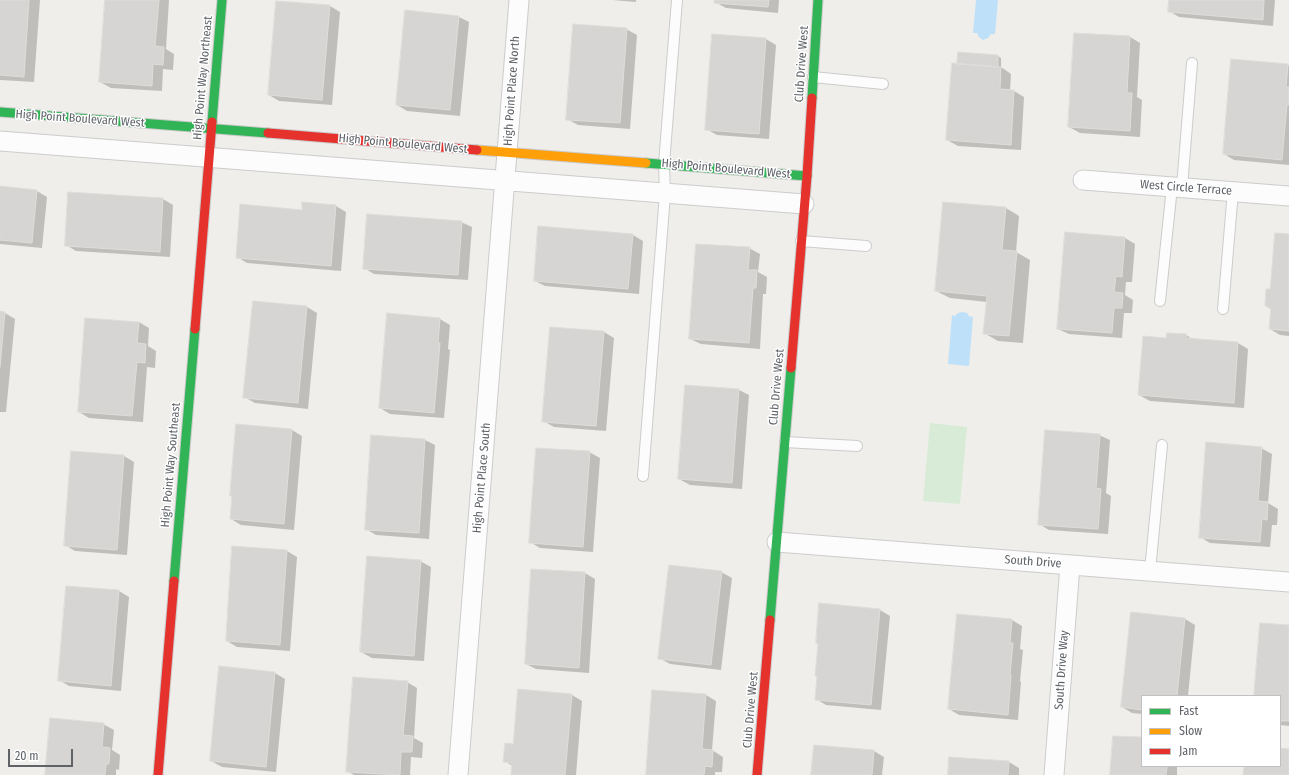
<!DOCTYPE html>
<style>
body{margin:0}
#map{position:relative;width:1289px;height:775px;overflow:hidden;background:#efeeea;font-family:"Fira Sans Condensed",sans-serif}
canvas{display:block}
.legend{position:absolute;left:1141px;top:695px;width:140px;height:72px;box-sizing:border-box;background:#fff;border:1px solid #bfc1c3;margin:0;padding:5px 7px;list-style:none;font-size:12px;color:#5f6368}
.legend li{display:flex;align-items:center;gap:8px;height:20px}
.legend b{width:20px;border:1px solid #bfc1c3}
.scale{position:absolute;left:8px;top:749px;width:65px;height:18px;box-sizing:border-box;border:2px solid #5f6368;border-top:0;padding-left:5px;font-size:12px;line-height:14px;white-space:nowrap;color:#5f6368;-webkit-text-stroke:3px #fff;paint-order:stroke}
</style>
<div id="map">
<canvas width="1289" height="775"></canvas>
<ul class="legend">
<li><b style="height:5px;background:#30b455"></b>Fast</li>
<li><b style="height:5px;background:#ff9f0a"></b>Slow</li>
<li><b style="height:5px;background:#e5322d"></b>Jam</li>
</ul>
<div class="scale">20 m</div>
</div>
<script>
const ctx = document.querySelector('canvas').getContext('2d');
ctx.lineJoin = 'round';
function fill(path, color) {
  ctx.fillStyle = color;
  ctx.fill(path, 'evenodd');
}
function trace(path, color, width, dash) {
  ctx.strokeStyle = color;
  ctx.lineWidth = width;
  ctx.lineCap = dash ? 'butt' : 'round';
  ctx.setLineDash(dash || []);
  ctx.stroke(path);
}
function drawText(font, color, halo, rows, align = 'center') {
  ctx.font = font + ' "Fira Sans Condensed",sans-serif';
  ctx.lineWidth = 3;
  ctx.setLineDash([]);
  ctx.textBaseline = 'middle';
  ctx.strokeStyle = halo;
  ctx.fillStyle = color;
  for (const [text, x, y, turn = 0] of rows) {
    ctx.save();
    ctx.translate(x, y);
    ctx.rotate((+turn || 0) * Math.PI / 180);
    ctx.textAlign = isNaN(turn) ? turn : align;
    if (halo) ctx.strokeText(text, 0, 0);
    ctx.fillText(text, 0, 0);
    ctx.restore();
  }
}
fill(new Path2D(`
 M930,423L967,427L960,504L923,501Z`), '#d8ebd6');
fill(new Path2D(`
 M976,0H998L995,34H991L988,38L983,40L979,37L977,33H973Z
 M962,312L967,313L969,316L973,317L969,366L948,364L952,315L955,316L958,313Z`), '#bfe0f9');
fill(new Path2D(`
 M0,0H40L34,82L0,80Z
 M106,0H169L166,49L174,54L173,70L163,69L162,91L111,88L100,82Z
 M612,0H636V2Z
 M716,0H779L778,13L726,8L715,2Z
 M1170,0H1275L1273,26L1179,17L1169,11Z
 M330,6L340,12L332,105L279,101L269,95Z
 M459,17L469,22L460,116L407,111L397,105Z
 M626,29L637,35L630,129L578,125L567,119Z
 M1130,37L1140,43L1137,97L1142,100L1140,137L1080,133L1069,127Z
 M766,39L776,45L769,139L717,135L706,129Z
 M998,56L1001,58V67L1011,74L1010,91H1014L1024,97L1021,150L958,146L947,140Z
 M1288,65L1289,66V165L1234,160L1224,154Z
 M0,187L37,191L47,197L42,248L0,244Z
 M69,193L163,199L173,205L170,257L76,251L66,245Z
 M336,206L346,212L341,271L247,263L237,257Z
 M1006,208L1019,216L1016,252L1030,260L1023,343L998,341L984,333L987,302L950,298L936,291Z
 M461,222L472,227L468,280L374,274L364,268Z
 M633,235L643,241L639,294L545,286L535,281Z
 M1289,235V336L1280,335L1270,329L1271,309L1266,306Z
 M1125,238L1135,244L1132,282H1126L1125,295L1133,300L1132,313H1124L1122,338L1069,334L1058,329Z
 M749,248L760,254L758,272L767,277L766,294H763L760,349L701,344L690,339Z
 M254,302L307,307L317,313L308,409L255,403L244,397Z
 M0,312L5,313L15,319L6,412H0Z
 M388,314L440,319L450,325L448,349L450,350L444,418L390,414L380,408Z
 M139,322L149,328L148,346L156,351L155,368L147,367L143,422L89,418L79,412Z
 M604,332L614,338L606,431L554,427L543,421Z
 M1186,335L1194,340L1238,343L1248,349L1244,408L1150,401L1139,395L1167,339Z
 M739,390L749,395L742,489L690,485L679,479Z
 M237,425L292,430L302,436L294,530L241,525L231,519L233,497L231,495Z
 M1099,435L1110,440L1106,493L1111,496L1108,534L1049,530L1039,524Z
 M425,440L435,445L429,539L376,535L366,529Z
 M1261,448L1272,454L1268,503L1278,509L1277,525H1272L1270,547L1210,543L1200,537Z
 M589,452L600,458L593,552L540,548L530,542Z
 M124,456L134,462L127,555L75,551L65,545Z
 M287,551L297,557L290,651L237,647L227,641Z
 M420,561L431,567L424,661L372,658L361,652Z
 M532,570L585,573L595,579L589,673L536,669L526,664Z
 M721,572L732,578L721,670L670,664L659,658Z
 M67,587L119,591L129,597L121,691L69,686L59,680Z
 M880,610L890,616L881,710L826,705L816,699L818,677L816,675Z
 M1131,613L1185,619L1195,625L1188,696H1142V714L1132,713L1122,707Z
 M1012,620L1022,626L1020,649L1023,650L1020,681L1021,682L1018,720L959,715L949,709Z
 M1289,626V726L1280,725V696H1255Z
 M275,673L285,679L276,772L222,767L211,761Z
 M407,682L417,688L414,738L423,743L422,758L411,757L410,775H354L347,771Z
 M519,690L572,695L582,701L576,775H512L513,766L504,761L514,745Z
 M653,691L706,695L716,701L712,750L723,757L722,772H715V775H647Z
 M103,724L114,730L112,750L120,755L119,770L116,769V775H46Z
 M1142,738V766H1177V775H1112Z
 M815,746L874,751L884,757L882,775H812Z
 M950,758L1009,762L1019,768V775H949Z`), '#0003');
const building = new Path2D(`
 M0,0H29L24,77L0,75Z
 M105,0H159L155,46L164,47L163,65L153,64L152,86L99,82Z
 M715,0H769L768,7L714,3Z
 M1169,0H1264L1263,20L1168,12Z
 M276,1L330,5L322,100L268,95Z
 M405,10L459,16L450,110L396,105Z
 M573,24L627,28L620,123L566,120Z
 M1074,33L1130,36L1127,93H1132L1130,131L1068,127Z
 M712,34L766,38L759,134L705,130Z
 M958,52L998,55V67L957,64Z
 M1231,59L1288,64L1286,87H1289V105L1287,104L1282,160L1223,154Z
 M952,63L1001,67L1000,89L1014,90L1011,145L946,140Z
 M0,186L37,190L32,243L0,240Z
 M68,192L163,198L160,252L65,246Z
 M302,202L336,205L331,266L236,258L240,204L302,210Z
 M943,202L1006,207L1002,250L1017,251L1009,336L983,334L987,296L935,291Z
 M367,214L462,221L458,275L363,269Z
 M538,226L633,234L628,289L534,281Z
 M1065,232L1125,237L1122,277L1116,276L1114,292L1123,293L1122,308H1114L1112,333L1057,329Z
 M1275,233L1289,234V331L1269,329L1271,307L1265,306L1266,289H1270Z
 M696,244L750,247L748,270H757L756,288H753L749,343L689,339Z
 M253,301L307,306L298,403L243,398Z
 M0,311L5,312L0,367Z
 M387,313L440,318L438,343H440L434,413L379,408Z
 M85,318L139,322L137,343L146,344L145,363L137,362L132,416L78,412Z
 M550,327L604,331L596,426L542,422Z
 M1167,333L1187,334L1186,338L1238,342L1234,403L1138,395L1143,336L1166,338Z
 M685,385L739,389L732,483L678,479Z
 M236,424L292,429L284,524L230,519L232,496H230Z
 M1045,430L1100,434L1096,488L1101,489L1098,529L1038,525Z
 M371,435L425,439L419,533L365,530Z
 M1206,442L1262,447L1258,501L1268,502L1267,520L1262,519L1260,542L1199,538Z
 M536,448L590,451L583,547L529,543Z
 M71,451L124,455L117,550L64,546Z
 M232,546L287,550L280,645L226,641Z
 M367,556L421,560L414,656L360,652Z
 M669,565L722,571L711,665L658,659Z
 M531,569L585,572L579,668L525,664Z
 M66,586L119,590L111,686L58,681Z
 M819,603L880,609L871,705L815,700L817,676H815L818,644L816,643Z
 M1131,612L1185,618L1177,696H1142V710L1121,707Z
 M957,614L1012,619L1010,643H1013L1010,675H1011L1008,715L948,709Z
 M1260,623L1289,625V721H1280V696H1254Z
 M219,666L275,672L266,767L210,761Z
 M353,677L408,681L403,735L413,736L412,752H401L400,775L346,772Z
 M518,689L572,694L565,775H511L512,763L503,762L505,743L513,744Z
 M652,690L706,694L702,749L713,750L712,767L705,766L704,775H646Z
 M50,718L104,723L102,747L110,748L109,764H106L105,775H45Z
 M1113,736L1142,737V766H1167L1166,775H1110Z
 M814,745L874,750L872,775H811Z
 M1280,748L1289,749V775H1243L1244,766H1280Z
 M949,757L1009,761L1008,775H948Z`);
fill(building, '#d6d5d3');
trace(building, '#deddd9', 1);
const lane = new Path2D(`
 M813,77L883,84
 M1182,187L1192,63
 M801,241L866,246
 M1160,301L1172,187
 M1223,309L1233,191
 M785,442L857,446
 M643,476L665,194L664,164L677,0
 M1150,571L1162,445`);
const street = new Path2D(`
 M0,141L804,204
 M1083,180L1289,196
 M777,542L1289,582
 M458,775L519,0
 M1054,775L1070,565`);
const fast = new Path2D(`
 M812,98L818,0
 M0,112L268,133
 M212,122L222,0
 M646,163L807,176
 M174,581L195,329
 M770,620L791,368`);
const slow = new Path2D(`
 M477,150L646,163`);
const jam = new Path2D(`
 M268,133L477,150
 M195,329L212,122
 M791,368L807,176L812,98
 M158,775L174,581
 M757,775L770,620`);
trace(lane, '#cbcccc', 12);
trace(street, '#cbcccc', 21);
trace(fast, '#cacacb', 11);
trace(slow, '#cacacb', 11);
trace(jam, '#cacacb', 11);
trace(lane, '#fdfcfc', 10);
trace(street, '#fdfcfc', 19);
trace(fast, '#30b455', 9);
trace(slow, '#ff9f0a', 9);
trace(jam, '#e5322d', 9);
drawText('12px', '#5f6368', '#fff', [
 ["Club Drive West",802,64,-86],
 ["High Point Way Northeast",203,78,-85],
 ["High Point Place North",512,91,-86],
 ["High Point Boulevard West",80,119,4],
 ["High Point Boulevard West",403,144,5],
 ["High Point Boulevard West",726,169,5],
 ["West Circle Terrace",1186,188,4],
 ["Club Drive West",777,387,-85],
 ["High Point Way Southeast",171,465,-85],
 ["High Point Place South",482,478,-85],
 ["South Drive",1033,562,4],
 ["South Drive Way",1062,670,-86],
 ["Club Drive West",751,710,-85]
]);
</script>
